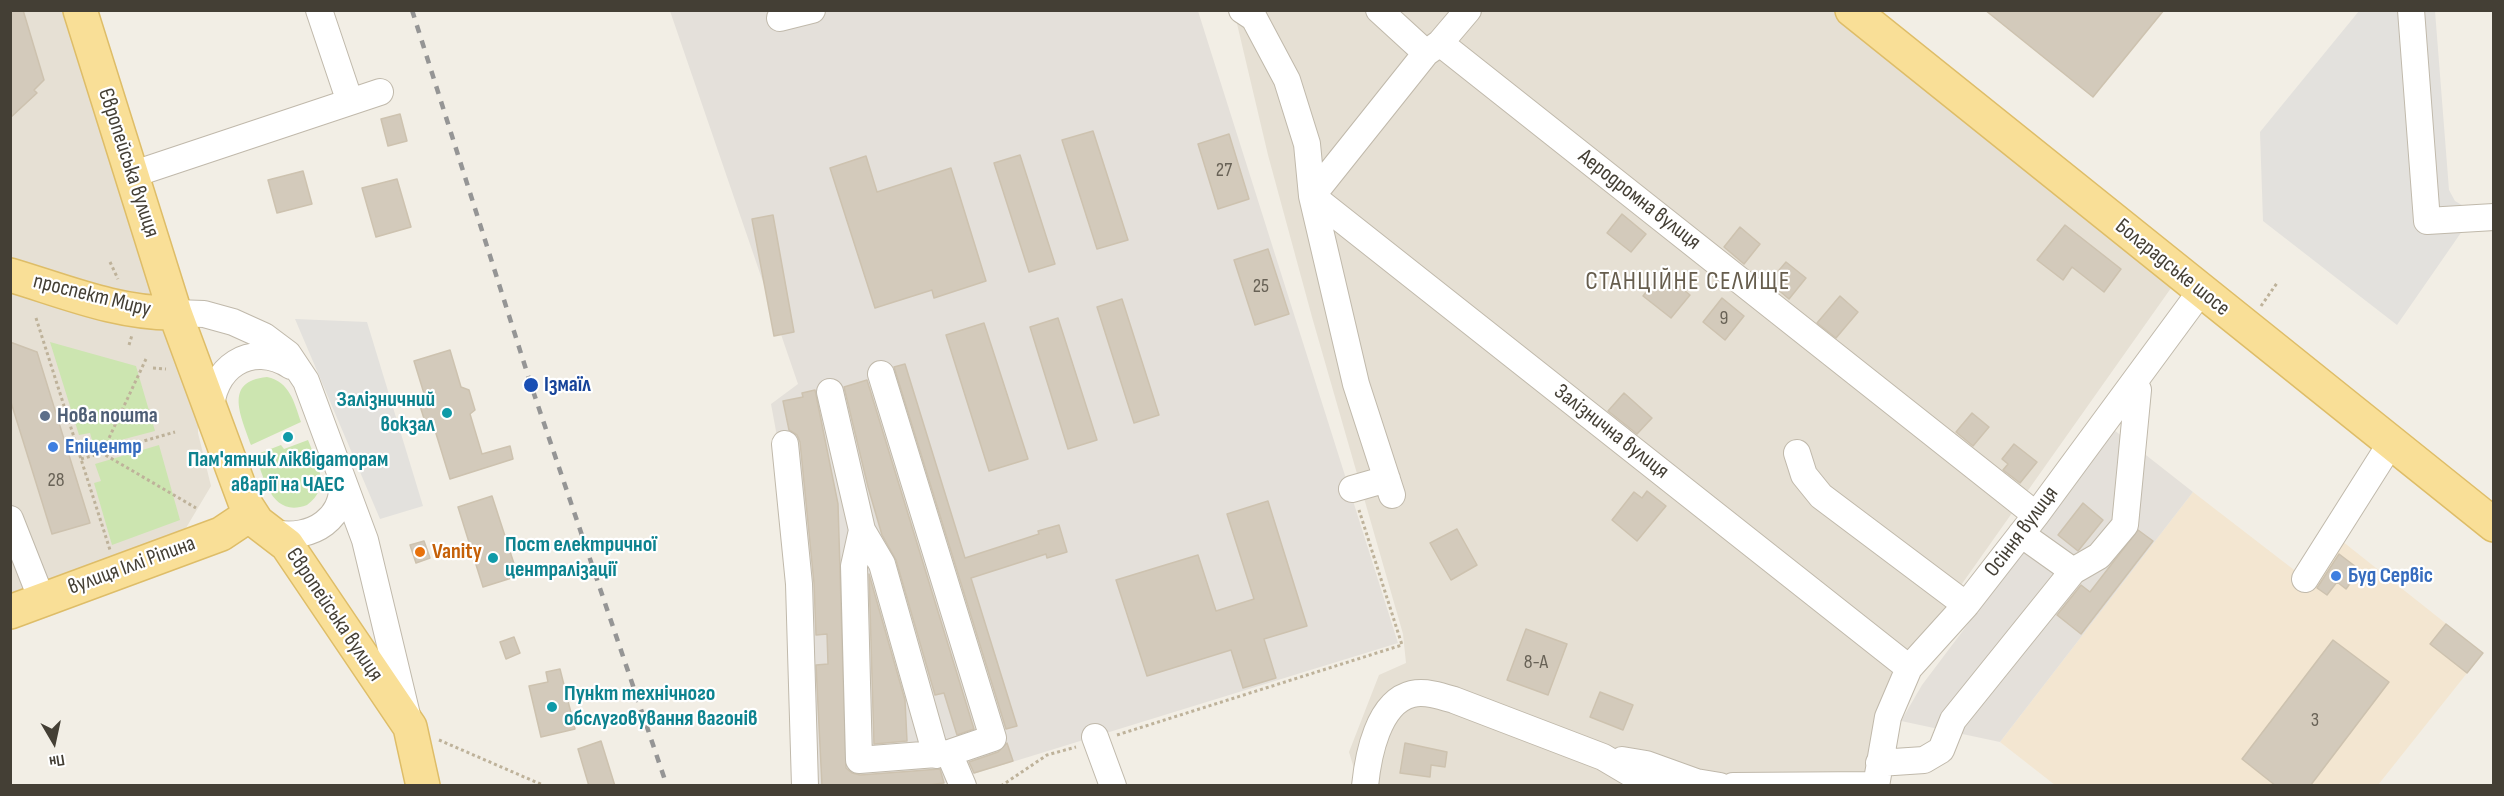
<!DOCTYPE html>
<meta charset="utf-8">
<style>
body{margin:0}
#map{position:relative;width:2504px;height:796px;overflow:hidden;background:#f2eee5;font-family:"Sofia Sans Condensed",sans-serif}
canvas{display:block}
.frame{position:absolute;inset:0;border:12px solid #443f35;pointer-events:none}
.north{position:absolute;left:24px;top:712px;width:60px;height:60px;-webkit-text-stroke:4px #fff;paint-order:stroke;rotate:171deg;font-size:16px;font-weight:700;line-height:24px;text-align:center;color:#443f35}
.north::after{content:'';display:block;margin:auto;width:21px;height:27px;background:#443f35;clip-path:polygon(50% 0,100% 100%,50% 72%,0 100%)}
</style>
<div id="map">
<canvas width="2504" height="796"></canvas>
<div class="frame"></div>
<div class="north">Пн</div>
</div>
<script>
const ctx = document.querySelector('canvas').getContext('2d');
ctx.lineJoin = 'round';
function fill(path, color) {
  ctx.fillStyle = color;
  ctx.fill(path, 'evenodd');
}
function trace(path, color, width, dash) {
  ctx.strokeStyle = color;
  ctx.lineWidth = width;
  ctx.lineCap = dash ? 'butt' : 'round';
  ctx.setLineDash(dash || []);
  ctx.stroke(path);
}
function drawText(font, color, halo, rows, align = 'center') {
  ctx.font = font + ' "Sofia Sans Condensed",sans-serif';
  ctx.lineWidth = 4.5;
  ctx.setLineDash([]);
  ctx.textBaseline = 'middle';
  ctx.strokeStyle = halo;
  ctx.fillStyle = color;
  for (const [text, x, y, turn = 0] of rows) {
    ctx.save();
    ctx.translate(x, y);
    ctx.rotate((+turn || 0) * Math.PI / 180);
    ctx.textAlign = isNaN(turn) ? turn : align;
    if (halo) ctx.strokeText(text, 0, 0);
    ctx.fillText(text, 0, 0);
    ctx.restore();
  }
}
fill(new Path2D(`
 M10,11H70L198,377V433L211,486L183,533L10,595Z
 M1234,11H1833L2176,281L1894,680L1868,785H1359L1349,752L1379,675L1406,663L1403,634L1312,317L1268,155Z`), '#e6e0d4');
fill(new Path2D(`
 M2193,492L2311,583L2342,541L2483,653L2378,785H2055L2000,742Z`), '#f3e6d1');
fill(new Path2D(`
 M670,11H1198L1398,643L944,783L919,786L800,785L783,469L771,404L798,384Z
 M2114,430L2193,492L2000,742L1901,721L1922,685Z`), '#e4e0da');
fill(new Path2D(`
 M50,342L136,366L155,431L94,447L90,433L79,435Z
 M267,377C290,382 294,402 301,422L251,445C242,418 222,381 267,377Z
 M308,440C317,463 332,487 307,505C272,518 265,480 255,455L281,445L284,449Z
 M159,445L180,520L112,545L94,483L101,481L95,464Z`), '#cce5b0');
fill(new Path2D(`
 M2359,11H2435L2449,190L2455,201L2467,208V224L2397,325L2263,221L2260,132Z
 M295,319L367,322L423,506L380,519Z`), '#e3e1dd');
const building = new Path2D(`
 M10,10H23L44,80L34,90L37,93L10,118Z
 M1985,10H2164L2093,97Z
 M400,114L407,141L388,146L381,119Z
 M1093,131L1128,240L1097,249L1062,140Z
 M1229,134L1249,199L1218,209L1198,144Z
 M1020,155L1055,264L1029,272L994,163Z
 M866,156L877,192L951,168L986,281L934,298L932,290L875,308L830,168Z
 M303,171L312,204L277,213L268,180Z
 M397,179L411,227L376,237L362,188Z
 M1622,214L1646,234L1631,252L1607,233Z
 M773,215L794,332L774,336L752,219Z
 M2065,225L2121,269L2104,292L2072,267L2063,280L2037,260Z
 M1740,227L1760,244L1744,264L1724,247Z
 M1268,249L1289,314L1255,325L1234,260Z
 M1786,262L1806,278L1789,299L1769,282Z
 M1662,272L1690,295L1671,318L1643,296Z
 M1840,296L1858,312L1836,338L1817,323Z
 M1722,298L1744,316L1725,340L1703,322Z
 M1122,299L1159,415L1134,423L1097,307Z
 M1058,318L1097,440L1068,449L1030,327Z
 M984,323L1028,459L989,471L946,335Z
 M10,342L37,352L90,523L52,534L10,399Z
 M450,350L461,387L469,390L475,410L470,414L482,454L510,446L513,459L450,479L434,427L427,428L420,406L426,400L414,361Z
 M905,364L965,558L1039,534L1038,531L1059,525L1067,552L1047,558L1046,554L971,578L1017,726L1006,729L894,367Z
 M867,380L974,729L957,735L944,693L935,695L896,560L882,535L868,487L844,387Z
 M815,390L838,504L846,768L852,773L860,775L940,769L944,783L919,786H822L816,665L828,664L827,634L816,635L814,583L800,442L797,435L789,430L783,401L803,397L802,393Z
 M1624,393L1652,418L1637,434L1608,411Z
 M1972,413L1989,427L1973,446L1956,432Z
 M2014,444L2037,462L2020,483L2003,470L2008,464L2002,459Z
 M1647,491L1666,506L1637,541L1612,520L1634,492L1642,498Z
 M492,496L518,576L483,587L458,507Z
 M1268,501L1307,626L1264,639L1276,678L1243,688L1231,650L1147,676L1116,580L1198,555L1216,611L1254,599L1227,514Z
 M2083,503L2103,520L2078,551L2058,535Z
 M1457,529L1477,565L1451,580L1430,543Z
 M2138,530L2153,541L2081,634L2057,615L2081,585L2090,592Z
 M424,541L430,558L416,563L410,545Z
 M2339,554L2360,570L2346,589L2337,582L2327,595L2317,588Z
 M869,574L905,700L907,741L874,744Z
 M2446,624L2483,653L2467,673L2430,644Z
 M1526,629L1567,644L1548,695L1507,680Z
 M514,637L520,653L506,659L500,642Z
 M2333,640L2389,682L2310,786H2276L2242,759Z
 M560,669L575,729L541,737L529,686L548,682L546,672Z
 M1600,692L1633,705L1623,730L1590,717Z
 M601,741L615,786H589L578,749Z
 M1007,743L1013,761L974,773L969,762L998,752Z
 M1405,743L1447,752L1445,767L1431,765L1430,777L1400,773Z`);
fill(building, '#d3cabb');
trace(building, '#cdc2af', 1.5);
const minor = new Path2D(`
 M319,10L350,102
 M1242,10L1254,18L1287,80L1307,144L1312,196L1356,384L1392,495
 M1379,10L1426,53
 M1468,10L1440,43L1426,53L1312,196L1909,668
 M2411,10L2427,221L2494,217
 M780,18L812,10
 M1440,43L2036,515
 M131,175L380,92
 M175,313L204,314L233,322L264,336L288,354L306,381L365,540L407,715
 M830,392L862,530L882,564L936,755
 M211,414C210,368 251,340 291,366
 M785,444L799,584L805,786
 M1797,453L1804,475L1821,496L1966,605
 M1352,489L1387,479
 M10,519L42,600
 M862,530L854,566L859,760L949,753L993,738L881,374
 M274,533C311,541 349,518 341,476
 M2021,534L2073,571L2099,556L2125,525L2138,390L2132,385
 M2305,579L2391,443
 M1095,737L1113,786
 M949,753L963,786
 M1622,760L1646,764L1696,782L1720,786
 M1879,763L1924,760L1941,750L1953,720L2073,571
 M1365,786C1368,756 1378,702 1412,694C1426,691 1441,696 1454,700L1603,757L1652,786
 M1733,786L1876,785
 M1876,786L1888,717L1909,668L1966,605L2036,515L2201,291`);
const major = new Path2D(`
 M80,10L175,313L246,505L257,522L287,545L410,727L423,786
 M1852,10L2494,525
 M10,275C64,291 118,314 175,313
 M10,612L221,534L251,514`);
trace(minor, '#c0b9ab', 28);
trace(major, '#debd68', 36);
trace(new Path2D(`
 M110,262L118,279
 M2261,306L2277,283
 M36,318L110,550
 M129,345L132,335
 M146,359L102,453L196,508
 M153,368L166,369
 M81,459L175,432
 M1117,735L1402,645L1359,510
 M439,740L545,786
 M1001,786L1047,755L1076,747`), '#beb29a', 3, [3, 3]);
trace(minor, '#fff', 26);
trace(major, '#f9df97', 33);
trace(new Path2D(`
 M412,10L531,385L667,786`), '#959595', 4.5, [8, 8]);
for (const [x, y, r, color] of [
 [531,385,8,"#1a4fb4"],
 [447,413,6,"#0f9aa8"],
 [45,416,6,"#5c6f8a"],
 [288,437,6,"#0f9aa8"],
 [53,447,6,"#3f7fe0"],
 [420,552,6,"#e8710a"],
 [493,558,6,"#0f9aa8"],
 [2336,576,6,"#3f7fe0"],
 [552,707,6,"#0f9aa8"]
]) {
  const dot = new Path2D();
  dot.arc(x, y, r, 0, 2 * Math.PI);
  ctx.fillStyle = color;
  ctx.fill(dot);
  trace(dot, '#fff', 2);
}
drawText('20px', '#686256', null, [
 ["27",1224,171],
 ["25",1261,287],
 ["9",1724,319],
 ["28",56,481],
 ["8-А",1536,663],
 ["3",2315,721]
]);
drawText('22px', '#443f35', '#fff', [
 ["Європейська вулиця",128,163,72],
 ["Аеродромна вулиця",1639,200,38],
 ["Болградське шосе",2172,268,39],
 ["проспект Миру",92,296,14],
 ["Залізнична вулиця",1611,432,38],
 ["Осіння вулиця",2022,532,-53],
 ["вулиця Іллі Ріпина",132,566,-20],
 ["Європейська вулиця",334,615,56]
]);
drawText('bold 22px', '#164399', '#fff', [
 ["Ізмаїл",544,385]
], 'left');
drawText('bold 22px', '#0d838f', '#fff', [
 ["Залізничний",435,400,"right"],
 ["вокзал",435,425,"right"],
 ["Пам'ятник ліквідаторам",288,460,"center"],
 ["аварії на ЧАЕС",288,485,"center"],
 ["Пост електричної",505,545],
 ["централізації",505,570],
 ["Пункт технічного",564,694],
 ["обслуговування вагонів",564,719]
], 'left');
drawText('bold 22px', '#4e5e75', '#fff', [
 ["Нова пошта",57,416]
], 'left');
drawText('bold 22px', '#366cbe', '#fff', [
 ["Епіцентр",65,447],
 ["Буд Сервіс",2348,576]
], 'left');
drawText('bold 22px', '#c56008', '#fff', [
 ["Vanity",432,552]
], 'left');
ctx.letterSpacing = '1.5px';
drawText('26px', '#665d4d', '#fff', [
 ["СТАНЦІЙНЕ СЕЛИЩЕ",1688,282]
]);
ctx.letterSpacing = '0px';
</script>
